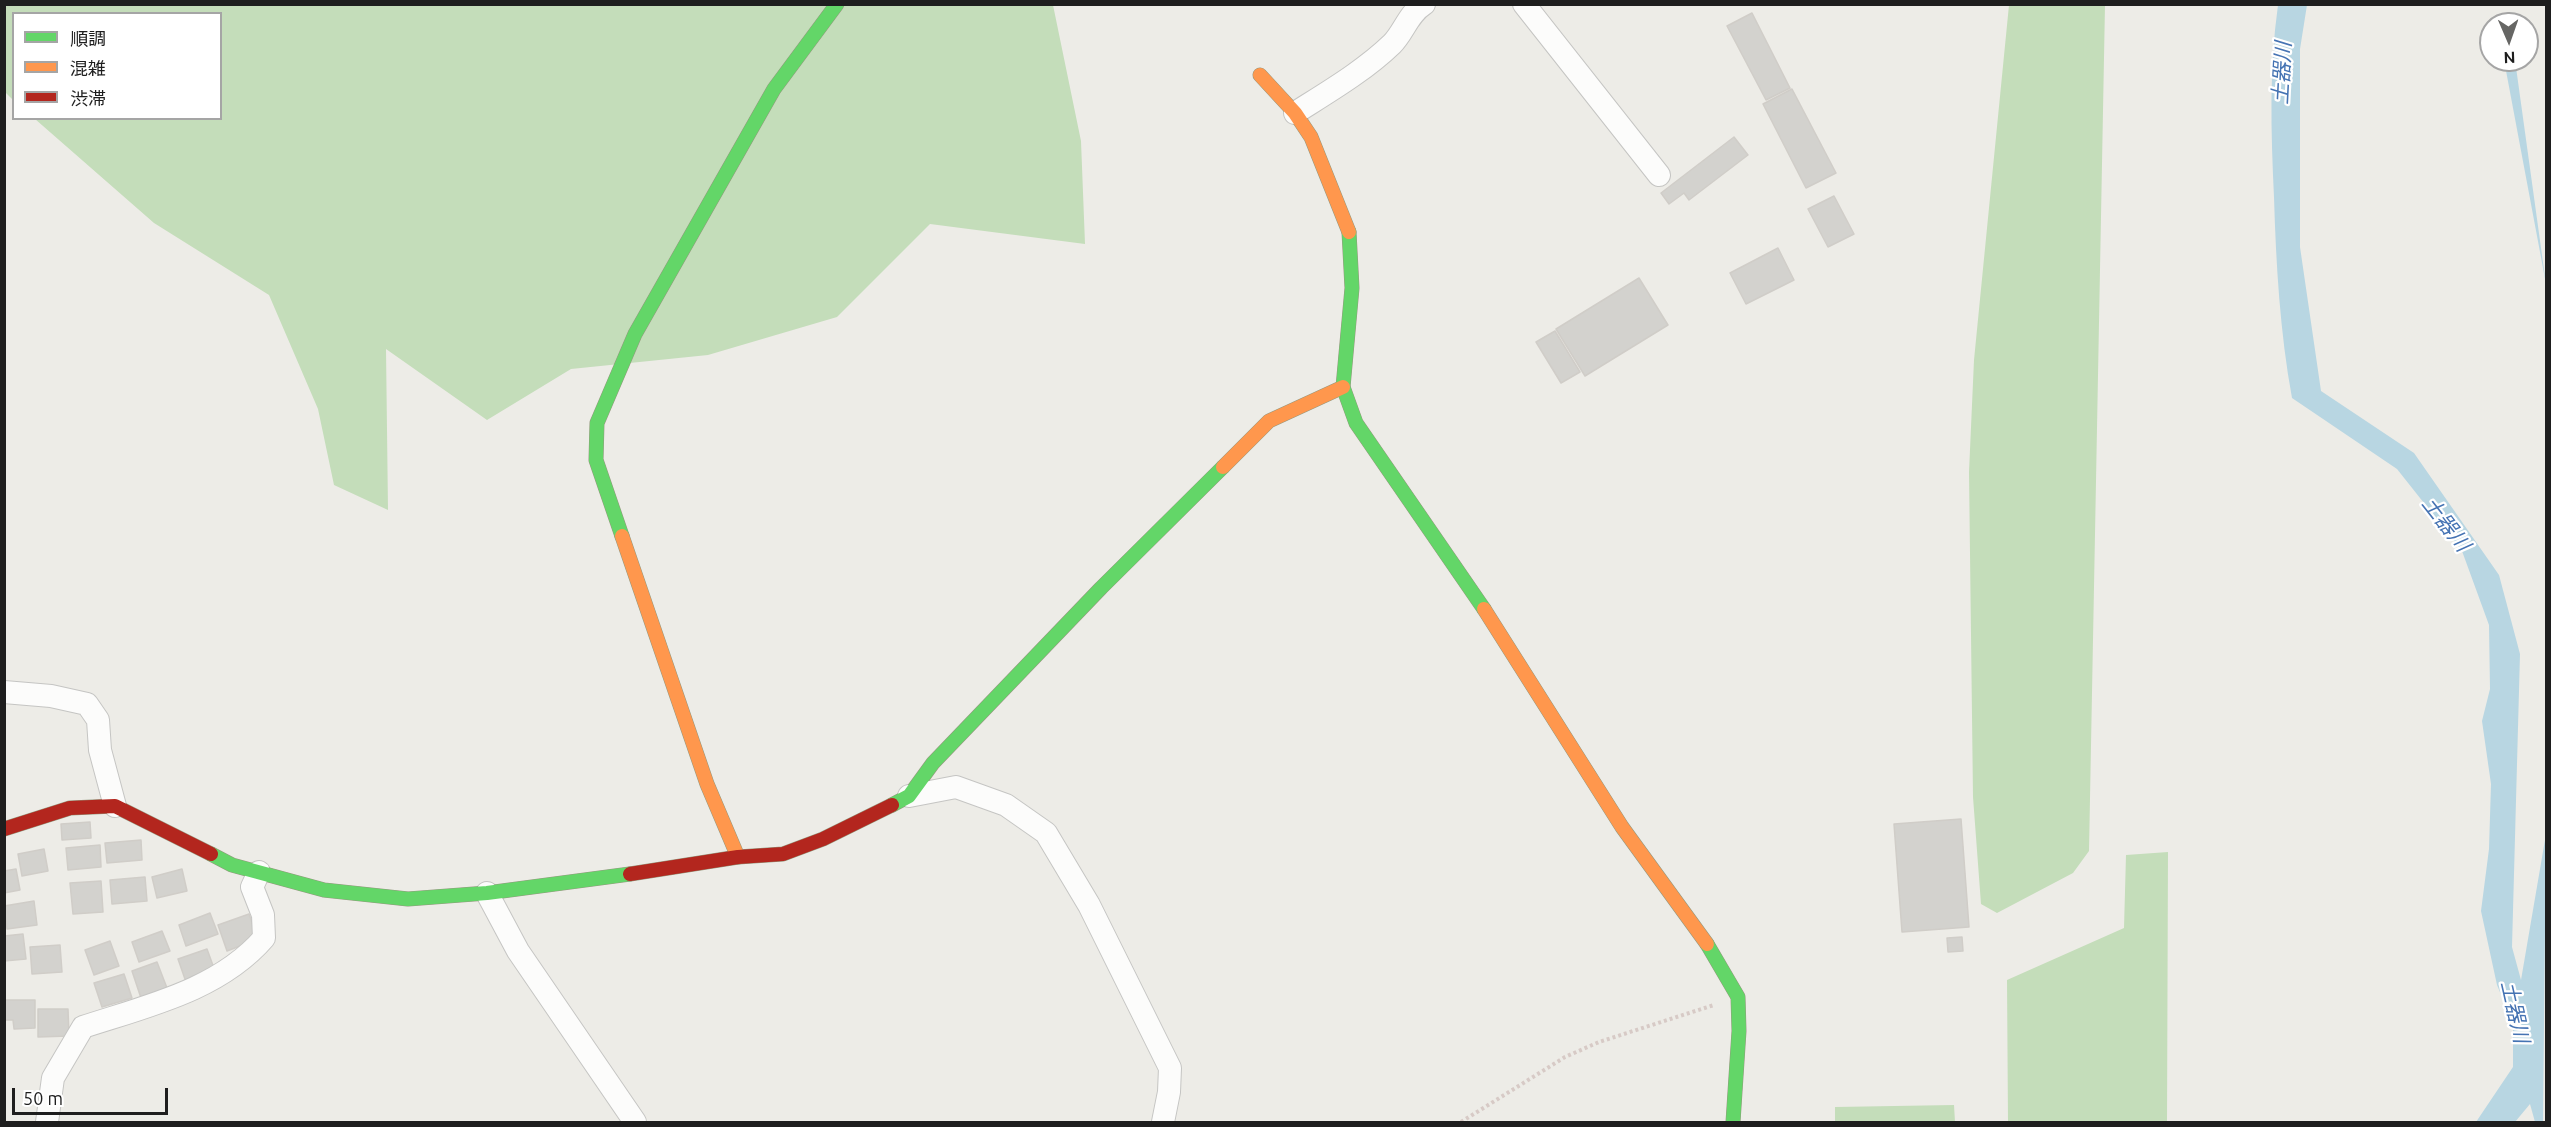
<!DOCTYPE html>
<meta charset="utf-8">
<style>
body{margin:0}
#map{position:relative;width:2551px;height:1127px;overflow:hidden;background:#edece7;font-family:Ubuntu,"Noto Sans JP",sans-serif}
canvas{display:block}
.frame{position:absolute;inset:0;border:6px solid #1e1e1e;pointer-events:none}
.legend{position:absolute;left:12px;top:12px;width:210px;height:108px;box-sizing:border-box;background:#fff;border:2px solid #a5a5a5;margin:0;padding:8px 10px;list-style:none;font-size:18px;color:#1e1e1e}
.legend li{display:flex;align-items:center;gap:12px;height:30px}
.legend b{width:30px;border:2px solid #a5a5a5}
.north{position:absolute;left:2479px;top:12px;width:60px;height:60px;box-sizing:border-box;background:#fff;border:2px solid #a5a5a5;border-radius:50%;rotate:178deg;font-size:16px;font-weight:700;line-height:24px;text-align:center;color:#1e1e1e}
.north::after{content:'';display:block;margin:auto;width:21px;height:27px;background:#666664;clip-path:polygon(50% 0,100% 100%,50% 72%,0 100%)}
.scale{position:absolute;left:12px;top:1088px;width:156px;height:27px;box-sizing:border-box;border:3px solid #1e1e1e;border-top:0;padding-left:8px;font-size:18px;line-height:21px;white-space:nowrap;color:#1e1e1e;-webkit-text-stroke:4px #fff;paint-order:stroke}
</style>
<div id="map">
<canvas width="2551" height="1127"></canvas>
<div class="frame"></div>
<ul class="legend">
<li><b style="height:8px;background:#63d668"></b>順調</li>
<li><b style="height:8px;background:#ff974d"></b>混雑</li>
<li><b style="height:8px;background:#b3261e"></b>渋滞</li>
</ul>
<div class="north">N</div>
<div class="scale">50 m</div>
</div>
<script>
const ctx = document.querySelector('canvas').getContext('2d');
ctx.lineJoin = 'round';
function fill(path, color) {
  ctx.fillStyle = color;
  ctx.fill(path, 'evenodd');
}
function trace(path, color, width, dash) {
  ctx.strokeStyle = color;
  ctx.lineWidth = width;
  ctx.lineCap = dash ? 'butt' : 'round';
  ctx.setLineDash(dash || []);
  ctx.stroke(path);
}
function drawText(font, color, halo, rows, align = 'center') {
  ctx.font = font + ' Ubuntu,"Noto Sans JP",sans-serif';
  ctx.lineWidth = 4.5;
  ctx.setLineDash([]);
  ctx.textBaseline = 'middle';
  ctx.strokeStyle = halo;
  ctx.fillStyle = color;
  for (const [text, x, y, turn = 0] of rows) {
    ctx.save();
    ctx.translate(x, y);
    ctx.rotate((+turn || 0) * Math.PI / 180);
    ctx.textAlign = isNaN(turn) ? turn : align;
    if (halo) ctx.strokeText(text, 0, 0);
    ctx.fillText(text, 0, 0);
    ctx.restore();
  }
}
fill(new Path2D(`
 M5,5H1053L1081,141L1085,244L930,224L837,317L708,355L571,369L487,420L386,349L388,510L334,485L318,409L269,295L154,223L35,119L220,118V14H14L13,100L5,92Z
 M2009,5H2105L2089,851L2073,873L1997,913L1981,904L1973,797L1969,472L1974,360Z
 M2168,852L2167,1122H2008L2007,980L2124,928L2126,855Z
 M1954,1105L1955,1122H1835V1107Z`), '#c4ddba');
fill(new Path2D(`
 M2278,5H2307L2300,49V247L2321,391L2414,453L2499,575L2520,654L2512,947L2521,980L2546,834L2543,1122H2535L2530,1104L2515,1122H2476L2513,1067V1023L2497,985L2481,911L2489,849L2491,784L2482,721L2490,689L2489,625L2462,551L2397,469L2292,398C2280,332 2276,264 2274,197C2271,132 2269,69 2278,5Z
 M2504,60H2515L2546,284Z`), '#b8d6e2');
const building = new Path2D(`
 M1752,13L1790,88L1766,100L1727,26Z
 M1792,89L1836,173L1806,188L1763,104Z
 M1734,137L1748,155L1689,200L1684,193L1669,204L1661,193Z
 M1834,196L1854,234L1828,247L1808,209Z
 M1778,248L1794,280L1746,304L1730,273Z
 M1639,278L1668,325L1585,376L1556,329Z
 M1555,331L1580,372L1561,383L1536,342Z
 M1961,819L1969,927L1902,932L1894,824Z
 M90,822L91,838L62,840L61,824Z
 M141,840L142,860L107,863L105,843Z
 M100,845L101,867L68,870L66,848Z
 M44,849L48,871L22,876L18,854Z
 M16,869L20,890L4,893V871Z
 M182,869L187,891L157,898L152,877Z
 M145,877L147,901L112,904L110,880Z
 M101,881L103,912L73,914L70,883Z
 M34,901L37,925L7,929L4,906Z
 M210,913L218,934L186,946L179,925Z
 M249,914L258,939L227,951L218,925Z
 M162,931L170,951L139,962L132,942Z
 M23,934L26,959L4,961V936Z
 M1962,937L1963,951L1948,952L1947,938Z
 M110,941L119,966L94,975L85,950Z
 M60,945L62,972L32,974L30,947Z
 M207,949L215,971L186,982L178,959Z
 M157,962L167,988L141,998L132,971Z
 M124,974L132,998L102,1007L94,983Z
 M4,1000H35V1028L14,1029L13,1020H4Z
 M38,1009H68L69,1036L38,1037Z`);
fill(building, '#d3d2ce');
trace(building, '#d0cdc8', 1.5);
const street = new Path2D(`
 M1524,4L1659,175
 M1295,113C1328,92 1364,71 1392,44C1404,32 1408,14 1424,4
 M4,692L51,696L87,704L98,720L100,750L115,806
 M909,796L956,787L1006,805L1046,833L1089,905L1170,1068L1169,1092L1163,1122
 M487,893L518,951L635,1122
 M47,1122L53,1078L83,1027C147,1006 219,990 264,938L263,915L252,887L259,872`);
const fast = new Path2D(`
 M1349,232L1352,288L1343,387L1356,423L1484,609
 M622,536L596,460L597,423L635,334L774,89L837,4
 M892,805L909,796L933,763L1101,588L1223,467
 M211,854L232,865L324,890L408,899L487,893L630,874
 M1707,944L1738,997L1739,1031L1733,1122`);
const slow = new Path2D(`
 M1260,75L1295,113L1311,137L1349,232
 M1223,467L1269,421L1343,387
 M622,536L707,784L738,857
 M1484,609L1622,827L1707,944`);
const jam = new Path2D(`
 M4,829L70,808L115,806L211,854
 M630,874L738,857L783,854L823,839L892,805`);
trace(street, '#c5c5c3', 24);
trace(fast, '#94987e', 15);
trace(slow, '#94987e', 15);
trace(jam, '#94987e', 15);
trace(new Path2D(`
 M1461,1122L1565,1057L1599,1042L1714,1005`), '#d7cac6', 4, [3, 3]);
trace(street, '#fcfcfb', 22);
trace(fast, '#63d668', 14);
trace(slow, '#ff974d', 14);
trace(jam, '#b3261e', 14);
drawText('italic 21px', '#4573b3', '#fff', [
 ["土器川",2282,73,-87],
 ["土器川",2446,524,52],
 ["土器川",2515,1012,77]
]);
</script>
